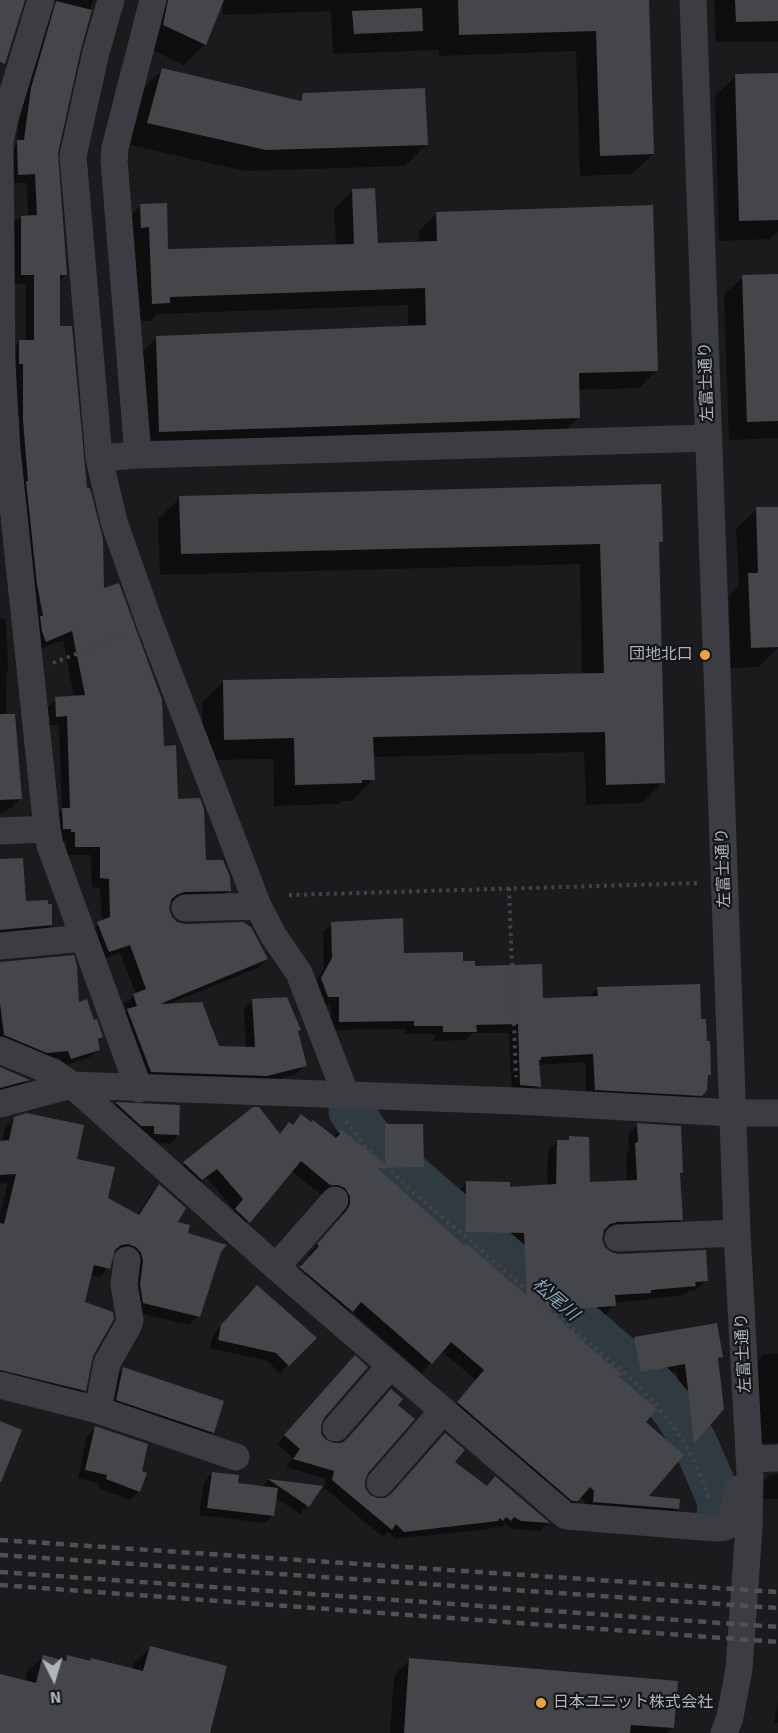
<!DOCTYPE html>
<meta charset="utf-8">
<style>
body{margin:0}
#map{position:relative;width:778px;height:1733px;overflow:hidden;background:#1b1b1d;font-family:Signika,sans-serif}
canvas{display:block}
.north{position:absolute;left:24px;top:1649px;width:60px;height:60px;-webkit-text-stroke:4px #151618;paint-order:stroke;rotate:175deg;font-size:16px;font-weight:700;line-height:24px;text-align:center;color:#aeb3bc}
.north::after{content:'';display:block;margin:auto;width:21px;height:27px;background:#aeb3bc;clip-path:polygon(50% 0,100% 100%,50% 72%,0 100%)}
</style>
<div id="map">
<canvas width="778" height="1733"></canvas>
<div class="north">N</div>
</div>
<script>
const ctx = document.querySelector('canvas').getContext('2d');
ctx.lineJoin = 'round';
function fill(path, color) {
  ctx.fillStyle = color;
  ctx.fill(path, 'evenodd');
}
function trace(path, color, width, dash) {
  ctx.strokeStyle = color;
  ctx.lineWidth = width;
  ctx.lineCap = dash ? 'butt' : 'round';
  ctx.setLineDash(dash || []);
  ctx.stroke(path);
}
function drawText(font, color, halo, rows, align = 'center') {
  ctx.font = font + ' Signika,"Noto Sans JP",sans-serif';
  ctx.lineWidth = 4.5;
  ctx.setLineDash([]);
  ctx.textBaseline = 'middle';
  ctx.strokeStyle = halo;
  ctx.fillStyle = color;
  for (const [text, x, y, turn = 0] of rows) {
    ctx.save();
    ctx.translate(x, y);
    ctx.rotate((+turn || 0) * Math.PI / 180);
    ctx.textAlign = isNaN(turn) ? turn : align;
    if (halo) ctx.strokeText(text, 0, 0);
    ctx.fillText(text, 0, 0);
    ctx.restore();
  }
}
fill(new Path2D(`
 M44,0H93L79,48L56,153L66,275L59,282L58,328L103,591L162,748L177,800L205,862L229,890L220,900L174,901L169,903L168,909L170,916L176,923L267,959L258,968L169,1004L218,1047L246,1048L244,1009L253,1000L297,1032L305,1065L296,1074L257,1085L142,1081L118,1020L127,1011L124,1004L136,994L120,953L100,960L89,932L102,922L100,888L92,887L91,855H66V841H62L54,819L62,811L59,725H48L47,708L56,699L74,697L63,640L37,650L10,351L20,342H25L26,284H8L9,227L18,218L28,217L27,183H7V154L16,146L22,98Z
 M151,0H647L653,154L632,174L580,176L576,51L439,56V50L333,54L331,11L223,15L222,1L205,44L184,65L143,46Z
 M714,0H778V42H716Z
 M162,70L298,101L304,95L427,144L405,166L244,171L126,144L141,91Z
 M778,74V231L770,239L719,241L715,96L736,76Z
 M352,191L376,244L419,243V231L437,213L657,370L639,388L578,390L579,417L561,435L142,449L139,355L157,337L408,327V305L157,314L150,321H135L123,224L140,206L167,251L336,246L334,209Z
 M778,275V438L729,440L724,295L743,277Z
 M180,498L661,541L657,545L663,782L642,803L586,805L584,752L372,757L373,779L352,801H342L339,804L274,806L273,759L204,760L202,703L224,681L582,675L580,564L160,575L158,519Z
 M778,508V648L759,667L731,668L729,595L739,585L736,529L757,509Z
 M0,616V619H6L8,670L7,672L6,727L20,799L11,808L0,814Z
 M0,861L24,903L51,925L35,940L0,943Z
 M332,924L402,955L461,963L542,1000L588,998L598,988L700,1021L710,1074L706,1078L705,1090L692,1104L586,1098L585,1062L538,1065L539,1086L530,1095L512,1094L509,1033H473L466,1040L434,1041L435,1034H405V1029L331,1030V1005H320L313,987L324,968L323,932Z
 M0,963L77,1004L102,1037L97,1042L98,1049L90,1057L63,1066L60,1058L38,1060L0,1044Z
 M0,1069L28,1080L20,1088L0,1093Z
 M116,1104L179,1106L177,1137L170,1144L146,1142L108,1111Z
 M254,1109L279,1135L290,1124L292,1126L301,1116L333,1137L340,1130L376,1159V1135L386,1125L422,1166L413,1176H385L456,1240L457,1193L467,1183L509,1189L547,1186L548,1151L557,1142H566L570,1138L589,1184L627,1182L626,1154L629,1151L628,1135L638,1125L682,1172L679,1176L681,1219L671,1229L602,1233L601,1239L604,1248L611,1254L706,1280L696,1290L689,1291L684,1295L615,1303L605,1315L556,1318L621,1375L618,1378L644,1422L646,1497L678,1509L668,1518L584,1512L585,1501L580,1497L567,1510L449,1412L476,1380L441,1351L422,1373L351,1311L342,1321L290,1276L310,1257L308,1255L338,1221L341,1215V1206L327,1194H320L291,1171L239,1231L226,1219L234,1210L206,1177L192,1189L174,1173ZM457,1241L515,1242L517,1289L465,1244L463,1246Z
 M15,1118L76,1160L106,1199L137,1216L150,1195L159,1186L175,1223L186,1234L220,1252L198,1316L189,1325L134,1312L118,1253L112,1254L109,1268L99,1277L90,1275L83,1303L92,1355L84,1390L75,1399L0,1380V1214L8,1183L0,1184V1142H2L5,1128Z
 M249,1295L315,1338L280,1373L267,1361L210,1348L213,1335Z
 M635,1339L721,1357L717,1361L722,1409L686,1449L677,1371L633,1379L627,1347Z
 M764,1354H778V1443H760L756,1362Z
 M347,1366L319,1425L320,1434L324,1441L367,1472L364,1488L369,1496L385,1499L453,1462L486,1487L495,1478L548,1523L540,1531L512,1529L505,1524L501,1528L497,1525L494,1528L491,1526L488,1529L395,1539L388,1532L383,1537L324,1488L326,1479L286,1467L293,1458L277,1444Z
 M123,1369L213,1432L205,1440L109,1407L115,1377Z
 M96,1427L140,1472L145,1474L138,1492L130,1500L99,1488L100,1484L78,1478L87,1436Z
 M212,1473L236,1484L262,1487L268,1480L321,1487L300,1514L275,1497L273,1515L265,1523L199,1515L204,1482Z
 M778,1474V1499H760L759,1486L770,1475Z
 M150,1648L208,1733H0V1675L25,1681L27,1672L43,1657L63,1662L68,1657L133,1670L134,1663Z
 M410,1660L673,1727L667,1733H390L394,1675Z
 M778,1700V1723H774Z`), '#0007');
trace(new Path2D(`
 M351,1111L367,1134L394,1162L655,1387L675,1411L695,1443L720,1501L719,1516`), '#303b41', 45);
fill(new Path2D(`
 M0,0H25L5,64L0,62Z
 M168,0H224L206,45L163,25Z
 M458,0H649L654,154L600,156L596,31L459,35Z
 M735,0H778V21L736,22Z
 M56,1L92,10L81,49L58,153L67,275H60V326H72L87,488H90L103,539L104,588L119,583L162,700L164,746L176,745L178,799L200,798L204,809L206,860H223L230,877L231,891L184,892L176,895L171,900L169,909L172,917L177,922L185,924L243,922L251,927L268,959L160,1004L202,1002L219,1046L255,1047L252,999L287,997L301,1030L298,1031L307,1066L267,1076L151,1072L127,1009L137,1006L133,994L146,989L130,945L109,952L97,922L110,917L109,879L100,878V847H75V832H71V829H63L62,808H70L67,716L56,717L55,697L85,695L72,631L46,642L42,631L40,616H43L37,584L26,481H28L23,421V364H19V340H34V275H21V216L37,215L35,174L18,175L17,140H24L31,88Z
 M422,8L423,31L354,34L352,11Z
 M162,68L301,101L303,93L425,88L428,145L266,150L147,123Z
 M778,73V220L739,221L735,74Z
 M375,188L378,243L437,241L436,212L653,205L658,371L579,373L580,418L159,432L156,336L426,325L425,288L170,297V303L152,304L149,227L141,228L140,204L167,203L168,249L354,244L352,189Z
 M778,274V421L747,422L742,275Z
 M661,484L663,542H659L665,783L606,785L605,732L373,737L375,780H362V783L295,785L294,738L224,740L223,680L604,673L600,544L181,554L179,496Z
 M756,507H778V647L751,648L748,573H758Z
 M0,714H15L22,799L0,800Z
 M23,858L26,901L48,900V904H52V925L0,930V859Z
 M403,918L404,953L463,952V961H475V966L542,964L543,998L598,996L597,987L700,984L701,1019H706L707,1041H710L711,1075H708L707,1090L702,1096L595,1090L593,1054L541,1057V1060H539L541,1087L520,1085L518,1024L476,1025L477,1032H443V1026H414V1021L339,1022V997H328L321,978L332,958L331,922Z
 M74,955L77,966L79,1002L87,999L94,1020L97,1019L103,1037L98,1039L100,1050L71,1059L68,1051L47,1053L4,1035L0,1003V962Z
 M0,1067L30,1080L0,1088Z
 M115,1102L180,1105L179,1137L178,1135L154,1134V1126H141Z
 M253,1107H259L280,1134L289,1122L293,1125L301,1114L311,1122L313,1120L336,1138L340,1134V1128L385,1165V1124H423L424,1167L377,1168L465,1246V1242L527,1296L524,1233L465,1232L466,1181L510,1182V1187L556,1184L557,1140H569V1136L589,1137L590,1182L637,1180L635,1143L638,1142L637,1123L681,1126L683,1173H680L683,1220L617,1222L610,1224L604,1230L602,1239L605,1247L611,1252L618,1254L706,1250L708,1281L695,1282L696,1286L651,1290V1293L615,1295L616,1306L549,1310L585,1342L584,1343L623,1375L618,1376L657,1409L646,1422L684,1455L649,1496L680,1499L679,1509L593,1502L594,1491L590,1487L578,1501H572L457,1402L484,1370L451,1342L432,1364L361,1302L353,1312L298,1266H301L319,1246L317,1244L347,1210L350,1204V1196L345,1188L338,1185H330L301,1161L250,1223L235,1209L243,1199L217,1169L202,1180L183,1162Z
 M26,1113L84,1125L77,1159L115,1167L108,1198L139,1215L159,1184L186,1208L178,1222L190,1225L188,1233L227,1245L221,1252L200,1317L143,1303L140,1284L143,1261L141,1253L136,1247L128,1244L121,1245L115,1250L110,1269L94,1265L85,1302L113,1312L114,1319L93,1356L86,1391L0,1370V1223L4,1224L16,1174L0,1175V1141L9,1140L14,1117Z
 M257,1285L317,1338L289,1366L276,1353L218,1340L221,1325Z
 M717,1323L723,1357L718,1358L724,1409L694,1444L685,1364L641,1372L634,1337Z
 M355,1355L368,1367L324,1418L321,1426V1434L325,1439L334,1443H342L347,1439L391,1389L403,1399L398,1405L415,1419L368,1473L365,1481V1488L370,1495L378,1498H385L391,1494L445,1433L465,1450L455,1462L487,1486L495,1476L550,1523L521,1521L514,1517L511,1521L506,1517L503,1521L500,1518L498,1521L404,1532L396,1524L392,1530L332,1480L334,1471L293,1459L300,1449L284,1435Z
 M123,1367L224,1401L214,1433L116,1400Z
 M0,1421L22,1430L1,1482H0Z
 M95,1426L148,1444L142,1471L147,1473L140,1492L106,1479L107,1475L85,1470Z
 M212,1472L239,1475L238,1483L278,1488L274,1516L207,1508Z
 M268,1479L323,1486L309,1507Z
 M150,1646L227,1666L210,1733H0V1674L36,1683L43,1655L66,1661L67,1655L90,1661L91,1658L143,1671Z
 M409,1658L678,1681L674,1728L631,1725L630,1733H404Z`), '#45464a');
trace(new Path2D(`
 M53,663L127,634
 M509,888L516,1077
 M289,895L700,883
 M346,1121L363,1144L408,1188L635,1382C658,1406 680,1431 694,1461C700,1474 705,1488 710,1501`), '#424449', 4, [3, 4.5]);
trace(new Path2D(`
 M41,0L5,118L0,142L2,365L7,450L47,829L50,845L139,1089
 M111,0L96,52L73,156L99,458L114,522L150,624L258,906L273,935L299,973L346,1095
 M693,0L737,1233L750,1473L749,1527L739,1669L730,1717L724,1733
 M138,455L114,161L115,148L153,0
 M99,458L138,455L709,438
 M0,831L47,829
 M185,908L258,906
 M0,946L84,938
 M0,1050L55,1073L72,1085L276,1267L566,1516L715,1528L726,1527L732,1522L738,1489
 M0,1104L72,1085L517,1101L733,1113H778
 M618,1238L737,1233
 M276,1267L335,1200
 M0,1385L98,1410L236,1457
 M98,1410L107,1363L128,1326L130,1320L124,1284L127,1260
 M336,1428L390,1366
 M749,1459L778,1458
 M380,1483L442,1412`), '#3c3d42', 27);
trace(new Path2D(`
 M0,1540L778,1592
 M0,1555L778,1608
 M0,1572L778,1627
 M0,1585L778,1642`), '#4f5157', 4.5, [8, 6]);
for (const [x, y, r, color] of [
 [705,655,6,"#eda242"],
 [541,1703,6,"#eda242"]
]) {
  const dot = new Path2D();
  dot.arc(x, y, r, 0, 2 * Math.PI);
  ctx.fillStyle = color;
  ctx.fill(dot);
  trace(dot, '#151618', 2);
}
drawText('16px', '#aeb3bc', '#151618', [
 ["左富士通り",707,382,-92],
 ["左富士通り",724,868,-92],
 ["左富士通り",744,1353,-93]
]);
drawText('16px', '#aeb3bc', '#151618', [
 ["団地北口",693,655],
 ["日本ユニット株式会社",553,1703,"left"]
], 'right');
drawText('italic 18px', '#86a4b5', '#151618', [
 ["松尾川",555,1300,41]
]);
</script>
